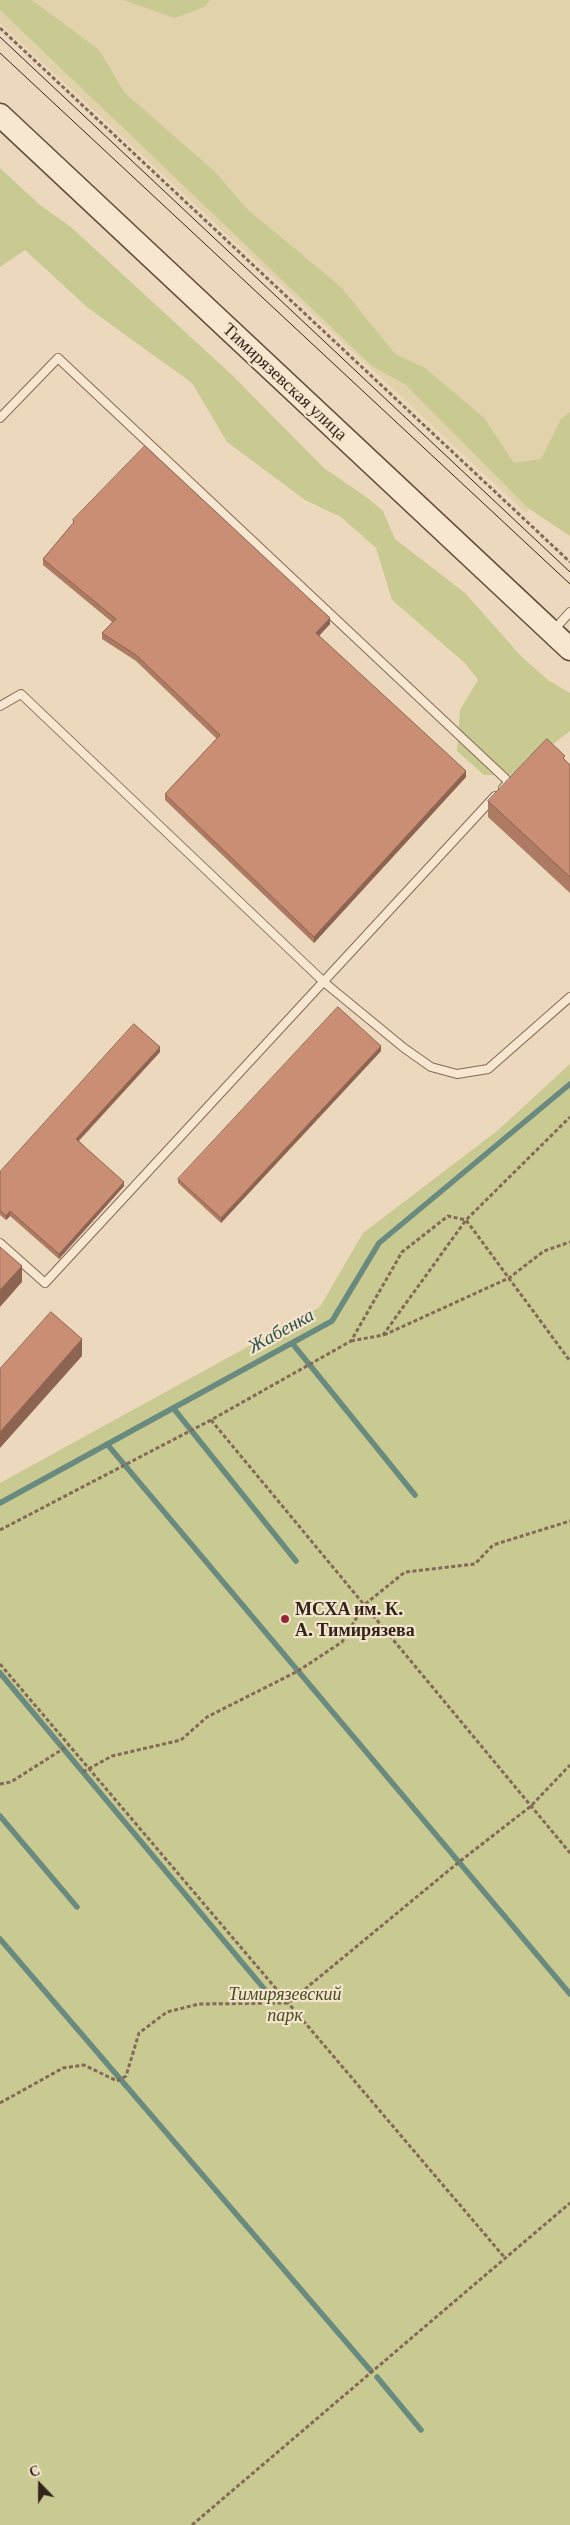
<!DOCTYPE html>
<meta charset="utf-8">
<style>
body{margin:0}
#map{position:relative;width:570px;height:2525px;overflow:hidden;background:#ecd9bd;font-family:"Crimson Pro",serif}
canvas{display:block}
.north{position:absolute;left:15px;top:2460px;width:50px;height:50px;-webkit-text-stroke:4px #f4e4cc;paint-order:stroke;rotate:338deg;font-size:14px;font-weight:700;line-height:20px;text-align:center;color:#33241b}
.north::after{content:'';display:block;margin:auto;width:18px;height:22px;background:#33241b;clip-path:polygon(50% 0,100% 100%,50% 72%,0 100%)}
</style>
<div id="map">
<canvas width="570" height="2525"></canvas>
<div class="north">С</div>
</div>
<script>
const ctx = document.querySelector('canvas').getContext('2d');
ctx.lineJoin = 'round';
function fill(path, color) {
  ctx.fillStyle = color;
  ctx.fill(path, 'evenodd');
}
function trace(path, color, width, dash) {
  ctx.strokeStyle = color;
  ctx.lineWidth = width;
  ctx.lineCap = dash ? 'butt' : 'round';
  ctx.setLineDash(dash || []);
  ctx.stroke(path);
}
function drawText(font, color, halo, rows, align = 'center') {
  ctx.font = font + ' "Crimson Pro",serif';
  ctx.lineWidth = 4.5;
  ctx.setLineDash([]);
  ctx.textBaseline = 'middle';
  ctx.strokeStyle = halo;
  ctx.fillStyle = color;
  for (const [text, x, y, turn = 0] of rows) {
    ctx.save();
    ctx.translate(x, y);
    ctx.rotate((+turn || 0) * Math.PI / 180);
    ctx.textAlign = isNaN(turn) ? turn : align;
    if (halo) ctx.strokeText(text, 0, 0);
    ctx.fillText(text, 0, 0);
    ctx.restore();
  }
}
fill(new Path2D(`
 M0,0H570V466L526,513L0,23Z`), '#e1d2ab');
fill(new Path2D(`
 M0,0H32L99,50L125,93L214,171L248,210L341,287L395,354L425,368L484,418L514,463L541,459L561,419L570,412V536L528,508L406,385L372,366L0,10Z
 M123,0H210L206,6L175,18Z
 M0,168L40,205L71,227L232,375L324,468L369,499L383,511L395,539L465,593L521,656L548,680L570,693V731L513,775H484L457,751L460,710L478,680L466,664L392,600L376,548L341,517L305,500L227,442L192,383L88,308L25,250L0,267Z
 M570,1064V2525H0V1483L320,1307L363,1233L497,1131Z`), '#c9c992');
trace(new Path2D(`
 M292,1343L415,1495
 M174,1409L296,1561
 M107,1444L570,1994
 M0,1503L332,1321L379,1243L570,1084
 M0,1673L271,1997
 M0,1816L77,1907
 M0,1939L371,2371
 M377,2377L421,2430`), '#698a7e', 5.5);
const service = new Path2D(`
 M0,418L58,358L509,782L503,788
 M553,631L570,612
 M0,706L21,694L325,983L404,1048L431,1067L457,1074L488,1069L570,997
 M0,1243L45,1283L495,796`);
const secondary = new Path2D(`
 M0,115L570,649`);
trace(service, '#836957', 10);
trace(secondary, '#654b3a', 25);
trace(new Path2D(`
 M0,28L570,562
 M384,1335L509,1278L544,1251L570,1242
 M351,1341L383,1335L466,1220L570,1117
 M211,1420L570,1853
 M0,1530L211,1420L351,1341L402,1252L448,1216L466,1220L570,1361
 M0,1664L505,2258
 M83,1772L112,1756L181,1740L207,1717L298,1671L342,1642L364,1605L405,1572L475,1564L493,1545L570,1521
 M0,1784L11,1782L69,1745
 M0,2103L63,2068L84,2065L117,2081L126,2076L139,2033L167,2012L199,2004L288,2003L459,1862L531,1806L570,1765
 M192,2525L570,2203`), '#836957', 3, [4, 2.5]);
trace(service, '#f7e7d0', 8);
trace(secondary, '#f7e7d0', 22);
trace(new Path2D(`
 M0,37L570,572
 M0,53L570,584`), '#33241b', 1);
fill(new Path2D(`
 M73,520L330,624L319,636L466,777L314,943L165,800V794L217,739L136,661L102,639V633L112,622L43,565V559L73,524Z
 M565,760L570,765V893L488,817V801Z
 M381,1051L221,1223L178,1183V1179Z
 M160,1052L79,1141L124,1186L59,1259L10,1216L6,1220L0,1215V1172Z`), '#ad7a64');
fill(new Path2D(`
 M330,618V624L316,639V633Z
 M466,771V777L314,943V937Z
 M381,1046V1051L221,1223V1218Z
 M160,1047V1052L76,1143V1139Z
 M124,1182V1186L59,1259V1254Z
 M10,1211V1216L6,1220V1216Z
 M22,1266V1282L0,1307V1290Z
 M82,1339V1356L0,1448V1432Z`), '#8d6351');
const building = new Path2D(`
 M145,446L330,618L316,633L466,771L314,937L165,794L220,735L136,655L102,633L116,619L43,559L74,522L73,520Z
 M547,739L565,756L563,758L570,765V877L488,801Z
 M338,1007L381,1046L221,1218L178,1179Z
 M134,1024L160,1047L76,1139L124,1182L59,1254L10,1211L6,1216L0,1210V1172Z
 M0,1247L22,1266L0,1290Z
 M51,1312L82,1339L0,1432V1369Z`);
fill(building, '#c98e74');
trace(building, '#8d6351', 1);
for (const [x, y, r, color] of [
 [285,1619,5,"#902935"]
]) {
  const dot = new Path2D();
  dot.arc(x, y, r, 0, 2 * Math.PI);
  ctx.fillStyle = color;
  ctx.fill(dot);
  trace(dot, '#f4e4cc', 2);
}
drawText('18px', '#33241b', '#f4e4cc', [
 ["Тимирязевская улица",285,382,43]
]);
drawText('bold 18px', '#33241b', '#f4e4cc', [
 ["МСХА им. К.",295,1609],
 ["А. Тимирязева",295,1630]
], 'left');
drawText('italic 18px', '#494f22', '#f4e4cc', [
 ["Тимирязевский",285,1994],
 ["парк",285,2015]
]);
drawText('italic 19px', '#2b524b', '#f4e4cc', [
 ["Жабенка",281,1331,-29]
]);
</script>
